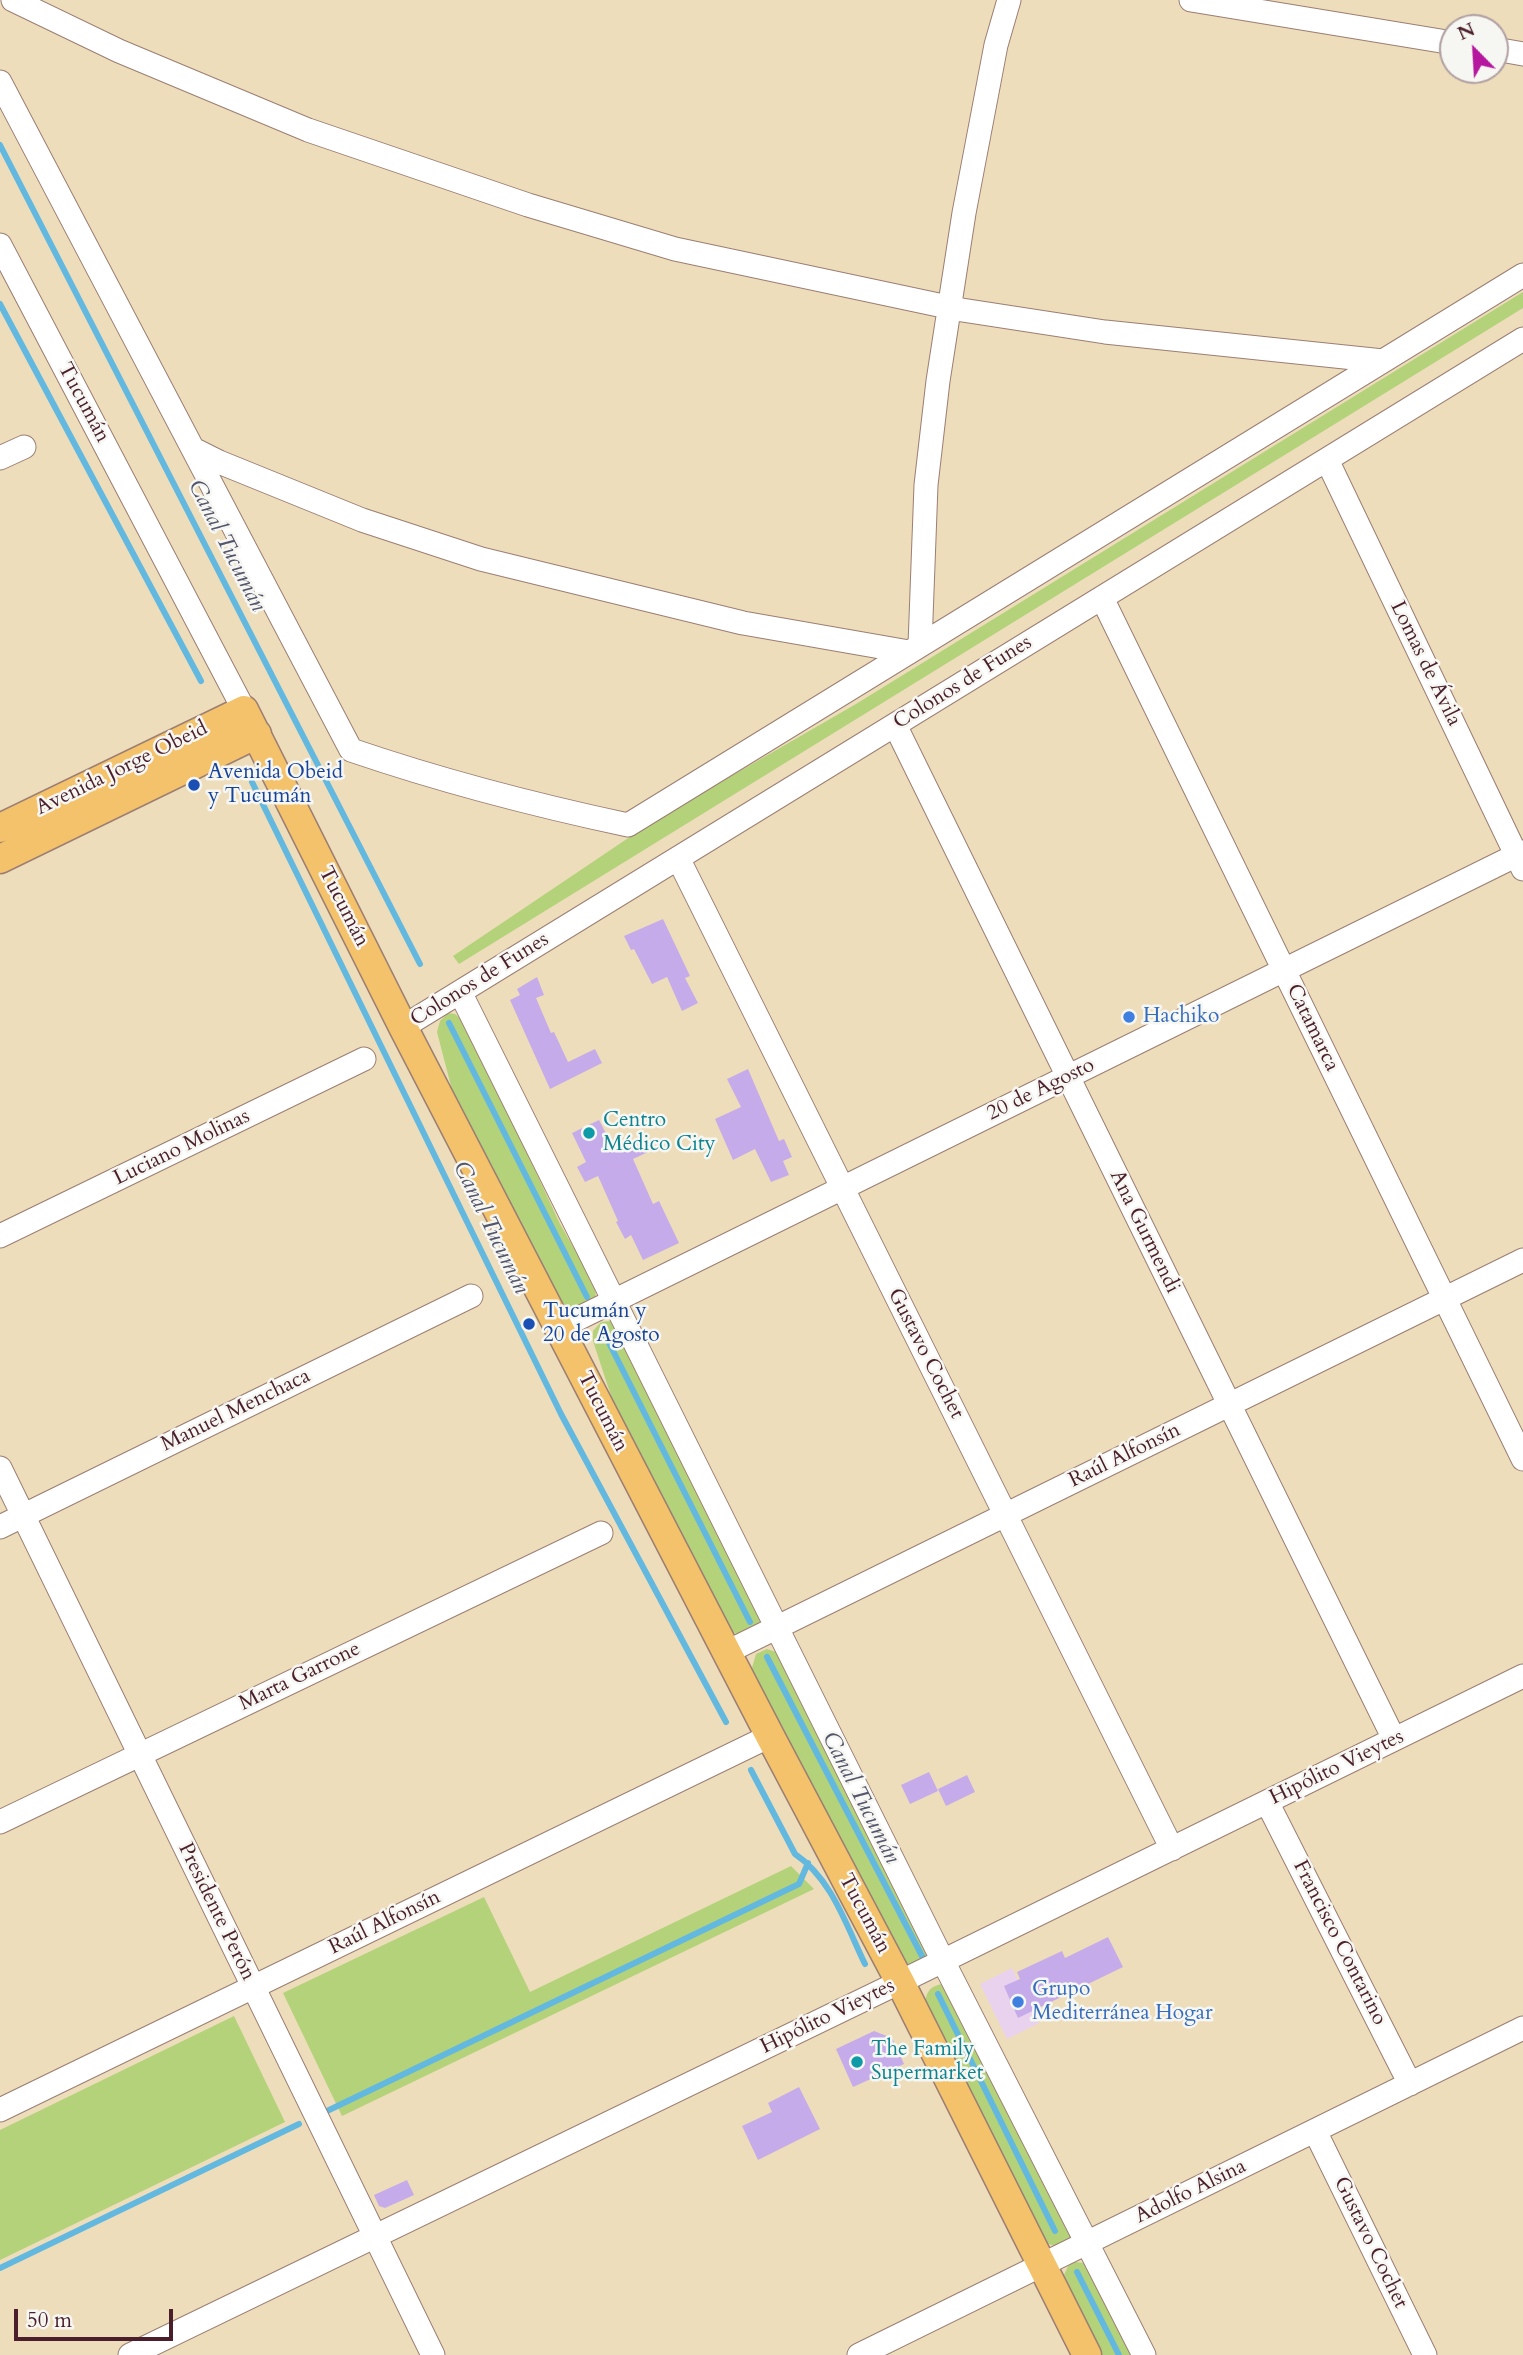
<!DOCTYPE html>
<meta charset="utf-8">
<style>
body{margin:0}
#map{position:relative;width:1523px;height:2355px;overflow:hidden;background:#edddbb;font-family:Cardo,serif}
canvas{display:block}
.north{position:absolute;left:1439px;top:14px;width:70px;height:70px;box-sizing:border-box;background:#f6f6f2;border:2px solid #b1a0a2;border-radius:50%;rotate:336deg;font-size:19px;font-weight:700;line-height:28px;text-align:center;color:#4a1f2b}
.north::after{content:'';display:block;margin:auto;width:24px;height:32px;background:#b5179e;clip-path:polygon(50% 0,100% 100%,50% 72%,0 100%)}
.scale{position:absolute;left:14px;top:2309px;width:159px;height:32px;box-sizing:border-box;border:4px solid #4a1f2b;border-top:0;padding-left:9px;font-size:21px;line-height:24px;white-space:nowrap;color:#4a1f2b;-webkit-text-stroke:5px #f6f6f2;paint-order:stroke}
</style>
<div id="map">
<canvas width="1523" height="2355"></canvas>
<div class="north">N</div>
<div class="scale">50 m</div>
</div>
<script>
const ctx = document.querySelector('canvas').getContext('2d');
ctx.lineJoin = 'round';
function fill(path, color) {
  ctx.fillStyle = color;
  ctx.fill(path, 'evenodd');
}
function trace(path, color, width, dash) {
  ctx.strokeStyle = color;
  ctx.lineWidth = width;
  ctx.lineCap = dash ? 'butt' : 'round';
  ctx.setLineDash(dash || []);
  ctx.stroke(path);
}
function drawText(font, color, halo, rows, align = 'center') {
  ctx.font = font + ' Cardo,serif';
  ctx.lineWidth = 5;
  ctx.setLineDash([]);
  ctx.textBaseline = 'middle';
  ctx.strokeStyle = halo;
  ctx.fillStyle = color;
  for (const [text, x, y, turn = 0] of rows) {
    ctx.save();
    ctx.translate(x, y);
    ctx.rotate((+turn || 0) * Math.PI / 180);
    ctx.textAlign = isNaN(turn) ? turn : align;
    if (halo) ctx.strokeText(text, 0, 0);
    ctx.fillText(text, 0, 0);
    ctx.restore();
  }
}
fill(new Path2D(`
 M1012,1968L1039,2023L1007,2039L980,1984Z`), '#e9d2ed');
fill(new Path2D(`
 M1523,292V308L459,964L453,956L655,820L856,704Z
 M448,1013L455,1014L467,1024L560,1224L595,1285L596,1298L580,1310L570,1308L558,1300L452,1090L437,1032L440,1021Z
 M610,1321L616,1327L765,1622L749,1636L736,1634L723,1623L621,1426L593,1341V1331L601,1322Z
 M767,1649L782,1654L931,1955L909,1967L757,1688L752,1668L756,1654Z
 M791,1866L814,1889L342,2116L283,1993L484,1897L530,1992Z
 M941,1984L950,1989L1071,2236L1067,2243L1057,2247L1049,2244L1042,2238L925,2002C927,1991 930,1987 941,1984Z
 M234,2016L285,2122L0,2260V2130Z
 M1075,2262L1085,2263L1133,2355H1100L1064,2275L1068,2266Z`), '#b3d27a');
trace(new Path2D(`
 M0,145L420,964
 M0,304L201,681
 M252,782L561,1414L726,1722
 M449,1023L587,1297
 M603,1331L750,1622
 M767,1657L922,1956
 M751,1770L795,1854C832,1879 846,1925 865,1964
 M938,1994L1055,2231
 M327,2111L799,1884L808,1863
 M0,2268L299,2124
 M1077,2272L1119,2355`), '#63b8df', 6);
fill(new Path2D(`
 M663,919L690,976L685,978L698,1003L682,1011L667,977L652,984L634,949L631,950L624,936Z
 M537,977L544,995L536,998L551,1033L554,1032L568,1062L595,1049L602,1063L550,1089L510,1000L520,995L517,989Z
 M748,1069L779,1141L784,1139L792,1157L783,1161L789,1175L771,1182L755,1149L733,1160L715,1119L741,1107L727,1079Z
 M599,1120L614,1149L641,1136L648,1152L633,1159L653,1204L659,1201L679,1243L643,1260L631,1235L625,1239L616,1222L618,1221L598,1176L585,1182L577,1167L586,1162L572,1133Z
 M929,1772L938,1791L910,1804L901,1785Z
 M967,1775L975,1792L946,1806L938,1789Z
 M1108,1937L1123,1967L1018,2018L1004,1986L1020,1979L1017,1972L1062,1951L1065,1958Z
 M874,2031L892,2038L904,2064L853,2087L836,2049Z
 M799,2087L820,2129L758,2160L742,2126L772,2112L768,2103Z
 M407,2180L414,2195L385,2208L379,2206L374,2195Z`), '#c5abea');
const minor = new Path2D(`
 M13,0L119,51L308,130L528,205L675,249L962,310L1105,332L1383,361
 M1191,0L1453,43
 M1495,49L1523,54
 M0,82L351,750C442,781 534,805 628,825L1523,275
 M0,245L244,710
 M193,449L219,462L362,520L481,559L743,623L909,652
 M0,458L24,447
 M1327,460L1523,869
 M1102,598L1523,1459
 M920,645L926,485L938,381L964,213L996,45L1009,0
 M895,725L1394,1739
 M678,858L1172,1849
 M460,992L943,1961L1144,2355
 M403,1027L1523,339
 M0,1236L364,1059
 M559,1328L1523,852
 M0,1468L433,2355
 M0,1527L471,1296
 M727,1652L1523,1260
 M1267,1802L1410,2084
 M0,1822L601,1533
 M0,2110L770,1736
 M1315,2131L1425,2355
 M130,2355L900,1982L1523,1676
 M859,2355L1523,2028`);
const major = new Path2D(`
 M0,828L244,710L403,1027L770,1736L900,1982L1087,2355
 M0,859L257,734`);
trace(minor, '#9c7e73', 25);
trace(major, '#9c7e73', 31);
trace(minor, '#fff', 23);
trace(major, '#f3c26a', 28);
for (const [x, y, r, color] of [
 [194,785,7,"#1a4fb4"],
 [1129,1017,7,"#3f7fe0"],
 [589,1133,7,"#0f9aa8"],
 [529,1324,7,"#1a4fb4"],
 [1018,2002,7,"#3f7fe0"],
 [857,2062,7,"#0f9aa8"]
]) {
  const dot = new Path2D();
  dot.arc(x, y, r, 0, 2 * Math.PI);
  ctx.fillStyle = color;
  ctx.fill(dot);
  trace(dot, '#f6f6f2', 2.5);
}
drawText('21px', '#4a1f2b', '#f6f6f2', [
 ["Tucumán",83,403,62],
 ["Lomas de Ávila",1425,664,64],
 ["Colonos de Funes",963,683,-32],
 ["Avenida Jorge Obeid",122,769,-26],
 ["Tucumán",343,907,63],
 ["Colonos de Funes",480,980,-32],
 ["Catamarca",1312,1028,64],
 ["20 de Agosto",1041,1090,-26],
 ["Luciano Molinas",182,1148,-26],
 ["Ana Gurmendi",1144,1232,64],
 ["Gustavo Cochet",925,1354,63],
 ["Manuel Menchaca",236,1411,-26],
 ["Tucumán",602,1412,63],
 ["Raúl Alfonsín",1125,1456,-26],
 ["Marta Garrone",300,1677,-26],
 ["Hipólito Vieytes",1337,1768,-26],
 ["Presidente Perón",216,1912,64],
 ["Tucumán",864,1914,62],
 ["Raúl Alfonsín",385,1923,-26],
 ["Francisco Contarino",1339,1943,63],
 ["Hipólito Vieytes",828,2017,-26],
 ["Adolfo Alsina",1191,2192,-26],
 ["Gustavo Cochet",1370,2243,64]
]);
drawText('21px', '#164399', '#f6f6f2', [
 ["Avenida Obeid",208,773],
 ["y Tucumán",208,797],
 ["Tucumán y",543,1312],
 ["20 de Agosto",543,1336]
], 'left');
drawText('21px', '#366cbe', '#f6f6f2', [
 ["Hachiko",1143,1017],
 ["Grupo",1032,1990],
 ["Mediterránea Hogar",1032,2014]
], 'left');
drawText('21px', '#0d838f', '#f6f6f2', [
 ["Centro",603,1121],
 ["Médico City",603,1145],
 ["The Family",871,2050],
 ["Supermarket",871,2074]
], 'left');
drawText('italic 23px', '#53556a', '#f6f6f2', [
 ["Canal Tucumán",226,546,63],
 ["Canal Tucumán",490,1228,64],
 ["Canal Tucumán",860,1798,63]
]);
</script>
